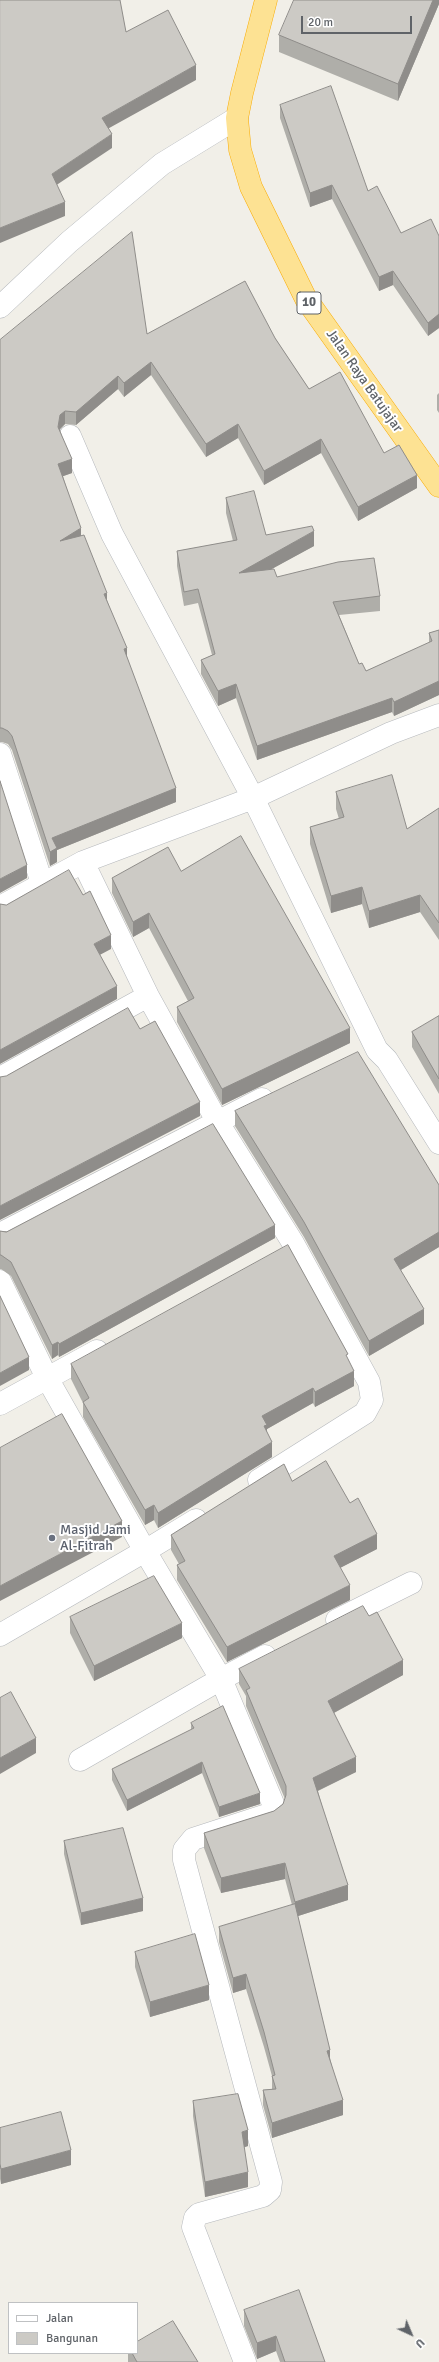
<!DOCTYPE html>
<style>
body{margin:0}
#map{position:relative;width:439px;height:2362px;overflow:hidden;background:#f1efe8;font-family:Signika,sans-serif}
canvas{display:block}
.legend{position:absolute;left:8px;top:2302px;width:130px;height:52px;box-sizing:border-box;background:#fff;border:1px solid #bfc1c3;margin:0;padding:5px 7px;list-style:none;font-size:12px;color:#5f6368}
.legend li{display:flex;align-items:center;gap:8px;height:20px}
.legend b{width:20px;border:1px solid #bfc1c3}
.north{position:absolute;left:391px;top:2314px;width:40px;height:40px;-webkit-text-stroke:3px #fff;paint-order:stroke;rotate:136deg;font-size:11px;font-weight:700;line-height:16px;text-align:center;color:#5f6368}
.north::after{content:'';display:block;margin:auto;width:14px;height:18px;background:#5f6368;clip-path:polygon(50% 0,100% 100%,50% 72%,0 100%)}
.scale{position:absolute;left:301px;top:16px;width:111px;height:18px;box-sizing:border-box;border:2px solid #5f6368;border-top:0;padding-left:5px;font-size:12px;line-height:14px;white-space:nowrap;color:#5f6368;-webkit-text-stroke:3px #fff;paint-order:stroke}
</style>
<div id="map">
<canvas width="439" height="2362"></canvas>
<ul class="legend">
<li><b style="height:5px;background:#fff"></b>Jalan</li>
<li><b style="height:11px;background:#cccac5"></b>Bangunan</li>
</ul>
<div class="north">U</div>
<div class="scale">20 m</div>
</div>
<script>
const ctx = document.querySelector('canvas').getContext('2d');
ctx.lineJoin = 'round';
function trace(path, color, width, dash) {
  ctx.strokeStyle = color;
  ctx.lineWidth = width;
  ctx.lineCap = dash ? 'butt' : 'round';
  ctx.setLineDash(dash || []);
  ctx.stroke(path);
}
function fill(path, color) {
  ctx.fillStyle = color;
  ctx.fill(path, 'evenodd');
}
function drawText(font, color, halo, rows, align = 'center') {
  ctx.font = font + ' Signika,sans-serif';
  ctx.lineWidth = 4;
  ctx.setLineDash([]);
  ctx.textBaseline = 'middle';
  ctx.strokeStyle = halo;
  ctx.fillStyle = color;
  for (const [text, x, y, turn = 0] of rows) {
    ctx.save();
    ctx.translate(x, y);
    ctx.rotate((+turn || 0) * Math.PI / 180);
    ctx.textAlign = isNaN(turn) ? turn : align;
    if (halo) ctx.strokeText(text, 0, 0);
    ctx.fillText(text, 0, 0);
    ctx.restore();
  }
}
const minor = new Path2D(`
 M0,307L69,242L162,164L237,118
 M70,436L112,534L253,798L377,1050L387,1060L439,1143
 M0,754L42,883
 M83,862L148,996L217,1121L293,1243L369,1382L372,1400L365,1413L259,1480
 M0,907L83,862L253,798L391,733L439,715
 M0,1078L148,996
 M0,1234L262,1099
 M0,1281L47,1378L145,1551L221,1679L274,1806V1810L270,1814L193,1839L184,1850V1860L271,2182L270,2190L263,2196L199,2214L195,2218L193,2227L245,2362
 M0,1404L97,1351
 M337,1620L411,1583
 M0,1635L145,1551L196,1520
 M80,1760L221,1679L265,1656`);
const highway = new Path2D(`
 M266,0L242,93L237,118L240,150L251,187L306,299L439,486`);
trace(minor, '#b5b8bc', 23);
trace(highway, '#f9ab00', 23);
trace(minor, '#fff', 22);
trace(highway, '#fde293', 22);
fill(new Path2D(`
 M439,0V4L398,101L279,52V35Z
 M280,105L368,191L401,233L439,236V328L428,336L393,285L379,291L332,199L310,207L280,118Z
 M147,334L275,338L309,389L384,453L417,488L358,521L321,453L264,485L238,438L206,457L151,375L124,397L118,389L76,425L65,424L60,429L72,473L63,476L81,536L107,600L127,657L176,802L57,850V862L50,866L12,750L8,744L2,742H0V340Z
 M439,393V413L437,410V395Z
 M226,498L266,535L314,546L271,569L277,577L380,596V611L339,615L359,664L366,671L429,643V633L439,630V695L394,716L392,712L257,760L236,698L218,706L201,674V660L212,655L198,603L184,606L177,566V551L233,541L226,513Z
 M336,792L407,829L439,808V940L420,912L369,928L362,904L331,913L310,844V827L339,819L336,809Z
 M181,871L350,1043L222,1105L177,1022V1007L188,1001L149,928L133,937L112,893V878Z
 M439,1016V1094L412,1047V1032Z
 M235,1111L439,1185V1247L401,1270L424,1324L369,1356L304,1237L235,1126Z
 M0,1231L275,1238L59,1357L58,1355L52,1359L11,1276L1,1269H0Z
 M348,1359L354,1386L315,1407L313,1403L267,1429V1432L272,1457L158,1528L154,1520L145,1525L83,1417V1403L71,1379V1364Z
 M292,1481L377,1549L340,1568L350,1600L227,1662L177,1580V1565L179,1564L171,1550V1535Z
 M70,1617L182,1638L94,1681L70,1633Z
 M239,1669L403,1675L334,1713L356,1772L318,1791L348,1900L298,1916L343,2115L272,2138L263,2105V2090L272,2089V2076L264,2047L246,1989L233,1993L219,1942V1927L292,1905L285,1879L221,1893L204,1848V1833L274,1811L283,1804L285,1799L246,1706V1696L239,1684Z
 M191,1723L260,1804L219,1817L202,1773L127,1811L112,1780V1769L191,1730Z
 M64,1841L143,1911L81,1925L64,1854Z
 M135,1952L209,2000L150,2017L135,1967Z
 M193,2101L248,2146L244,2147L248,2187L205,2197L193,2116Z
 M0,2128L71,2165L1,2184L0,2179Z
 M244,2310L325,2362H280L276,2351L257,2359L244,2326Z
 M128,2353H137L198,2362H128Z`), '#afaea9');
fill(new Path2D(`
 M433,0H439V4L398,101V84Z
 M196,65V80L102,132V118Z
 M112,134V148L52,188V174Z
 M332,185V199L310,207V193Z
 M65,202V216L0,243V228Z
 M393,271V285L379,291V277Z
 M439,314V328L428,336V323Z
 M151,362V375L124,397V383Z
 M118,376V389L76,425V412Z
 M65,411V424L60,429L58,441V427L60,415Z
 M238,424V438L206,457V444Z
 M321,439V453L264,485V471Z
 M72,459V473L58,478V464Z
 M417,475V488L358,521V507Z
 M81,528V541H60Z
 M314,531V546L239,587V573Z
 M107,593V607L104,594Z
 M127,648V661L124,649Z
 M439,681V695L394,716V702Z
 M236,684V698L218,706V691Z
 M392,698V712L257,760V746Z
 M176,788V802L57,850V862L50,866V852L52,838Z
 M27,865V878L0,893V879Z
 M362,887V904L331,913V896Z
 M420,895V912L369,928V911Z
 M149,913V928L133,937V922Z
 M111,935V949L94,958V944Z
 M117,986V999L0,1064V1050Z
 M350,1028V1043L222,1105V1089Z
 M200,1102V1116L0,1220V1206Z
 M275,1225V1238L59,1357V1344Z
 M439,1232V1247L394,1274V1259Z
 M424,1309V1324L369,1356V1341Z
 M58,1342V1355L52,1359V1345Z
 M29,1357V1370L0,1386V1373Z
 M354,1371V1386L315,1407V1392Z
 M313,1388V1403L267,1429V1440L262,1416Z
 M272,1442V1457L158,1528V1513Z
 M154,1505V1520L145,1525V1510Z
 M122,1521V1537L0,1601V1586Z
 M377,1534V1549L334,1571V1556Z
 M350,1585V1600L227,1662V1647Z
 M182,1623V1638L94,1681V1666Z
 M403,1660V1675L328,1716V1701Z
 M36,1738V1753L0,1774V1758Z
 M356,1757V1772L313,1793V1778Z
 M202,1762V1773L127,1811V1800Z
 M260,1793V1804L219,1817V1807Z
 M285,1863V1879L221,1893V1878Z
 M348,1885V1900L295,1917V1902Z
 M143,1898V1911L81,1925V1913Z
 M246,1974V1989L233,1993V1978Z
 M209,1985V2000L150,2017V2002Z
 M330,2050V2065L327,2051Z
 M343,2100V2115L272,2138V2123Z
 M248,2130V2146L242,2148V2132Z
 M71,2150V2165L1,2184V2169Z
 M248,2172V2187L205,2197V2182Z
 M276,2336V2351L257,2359V2343Z`), '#8f8d8a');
const building = new Path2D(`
 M0,0H120L126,32L168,10L196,65L102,118L112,134L52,174L65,202L0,228Z
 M294,0H433L398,84L279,35Z
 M331,86L368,191L377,186L401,233L431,219L439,236V314L428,323L393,271L379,277L332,185L310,193L280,105Z
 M132,232L147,334L245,281L275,338L309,389L340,372L384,453L399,445L417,475L358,507L321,439L264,471L238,424L206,444L151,362L124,383L118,376L76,412L65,411L60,415L58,427L72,459L58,464L81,528L60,541L84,535L107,593L104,594L127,648L124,649L176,788L52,838L57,848L50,852L12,736L8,731L2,728H0V340Z
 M254,491L266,535L312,526L314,531L239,573L274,569L277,577L338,562L374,558L380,596L333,602L359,664L362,663L366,671L432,641L429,633L439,630V681L394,702L392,698L257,746L236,684L218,691L201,660L215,654L198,589L184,592L177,551L237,540L226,498Z
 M392,775L407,829L439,808V923L420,895L369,911L362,887L331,896L310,827L344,817L336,792Z
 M0,781L27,865L0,879Z
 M241,836L350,1028L222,1089L177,1007L194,998L177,966L149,913L133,922L112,878L168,847L181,871Z
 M69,870L83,895L90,891L111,935L94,944L117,986L0,1050V904L6,905Z
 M128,1008L140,1029L155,1021L200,1102L0,1206V1077L6,1076Z
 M439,1016V1079L412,1032Z
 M358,1052L439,1185V1232L394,1259L424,1309L369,1341L304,1222L235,1111Z
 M213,1124L275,1225L59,1344L58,1342L52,1345L11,1262L1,1255H0V1231L6,1232Z
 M288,1245L348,1354L346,1355L354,1371L315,1392L313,1388L262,1416L267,1425L264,1426L272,1442L158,1513L154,1505L145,1510L83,1402L89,1398L71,1364Z
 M0,1296L29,1357L0,1373Z
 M62,1414L122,1521L0,1586V1448Z
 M326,1461L350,1503L358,1498L377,1534L334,1556L350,1585L227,1647L177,1565L185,1561L171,1535L284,1464L292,1481Z
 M154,1576L182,1623L94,1666L70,1617Z
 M363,1606L369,1616L377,1612L403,1660L328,1701L356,1757L313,1778L348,1885L295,1902L285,1863L221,1878L204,1833L274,1811L283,1804L286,1795V1786L246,1690L250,1688L239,1669Z
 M11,1692L36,1738L0,1758V1698Z
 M223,1706L260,1793L219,1807L202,1762L127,1800L112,1769L194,1728L191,1723Z
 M123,1828L143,1898L81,1913L64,1841Z
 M295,1904L330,2050L327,2051L343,2100L272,2123L263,2090L276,2089L272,2076L275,2075L264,2032L246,1974L233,1978L219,1927Z
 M195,1934L209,1985L150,2002L135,1952Z
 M238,2094L248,2130L242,2132L248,2172L205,2182L193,2101Z
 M61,2112L71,2150L1,2169L0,2164V2128Z
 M299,2290L325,2362H285L276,2336L257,2343L244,2310Z
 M173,2321L198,2362H137L132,2353H137V2342Z`);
fill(building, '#cccac5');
trace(building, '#8f8d8a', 1);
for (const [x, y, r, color] of [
 [52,1538,4,"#6b7280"]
]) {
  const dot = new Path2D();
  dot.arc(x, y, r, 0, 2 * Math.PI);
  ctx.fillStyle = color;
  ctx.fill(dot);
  trace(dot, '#fff', 1.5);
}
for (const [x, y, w] of [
 [309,303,24]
]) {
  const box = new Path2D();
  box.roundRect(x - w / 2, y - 11, w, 22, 3);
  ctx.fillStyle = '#fff';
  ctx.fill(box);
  trace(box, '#5f6368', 1);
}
drawText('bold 13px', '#5f6368', null, [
 ["10",309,303]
]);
drawText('14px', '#5f6368', '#fff', [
 ["Jalan Raya Batujajar",364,381,55]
]);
drawText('14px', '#5b616d', '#fff', [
 ["Masjid Jami",60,1530],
 ["Al-Fitrah",60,1546]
], 'left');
</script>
